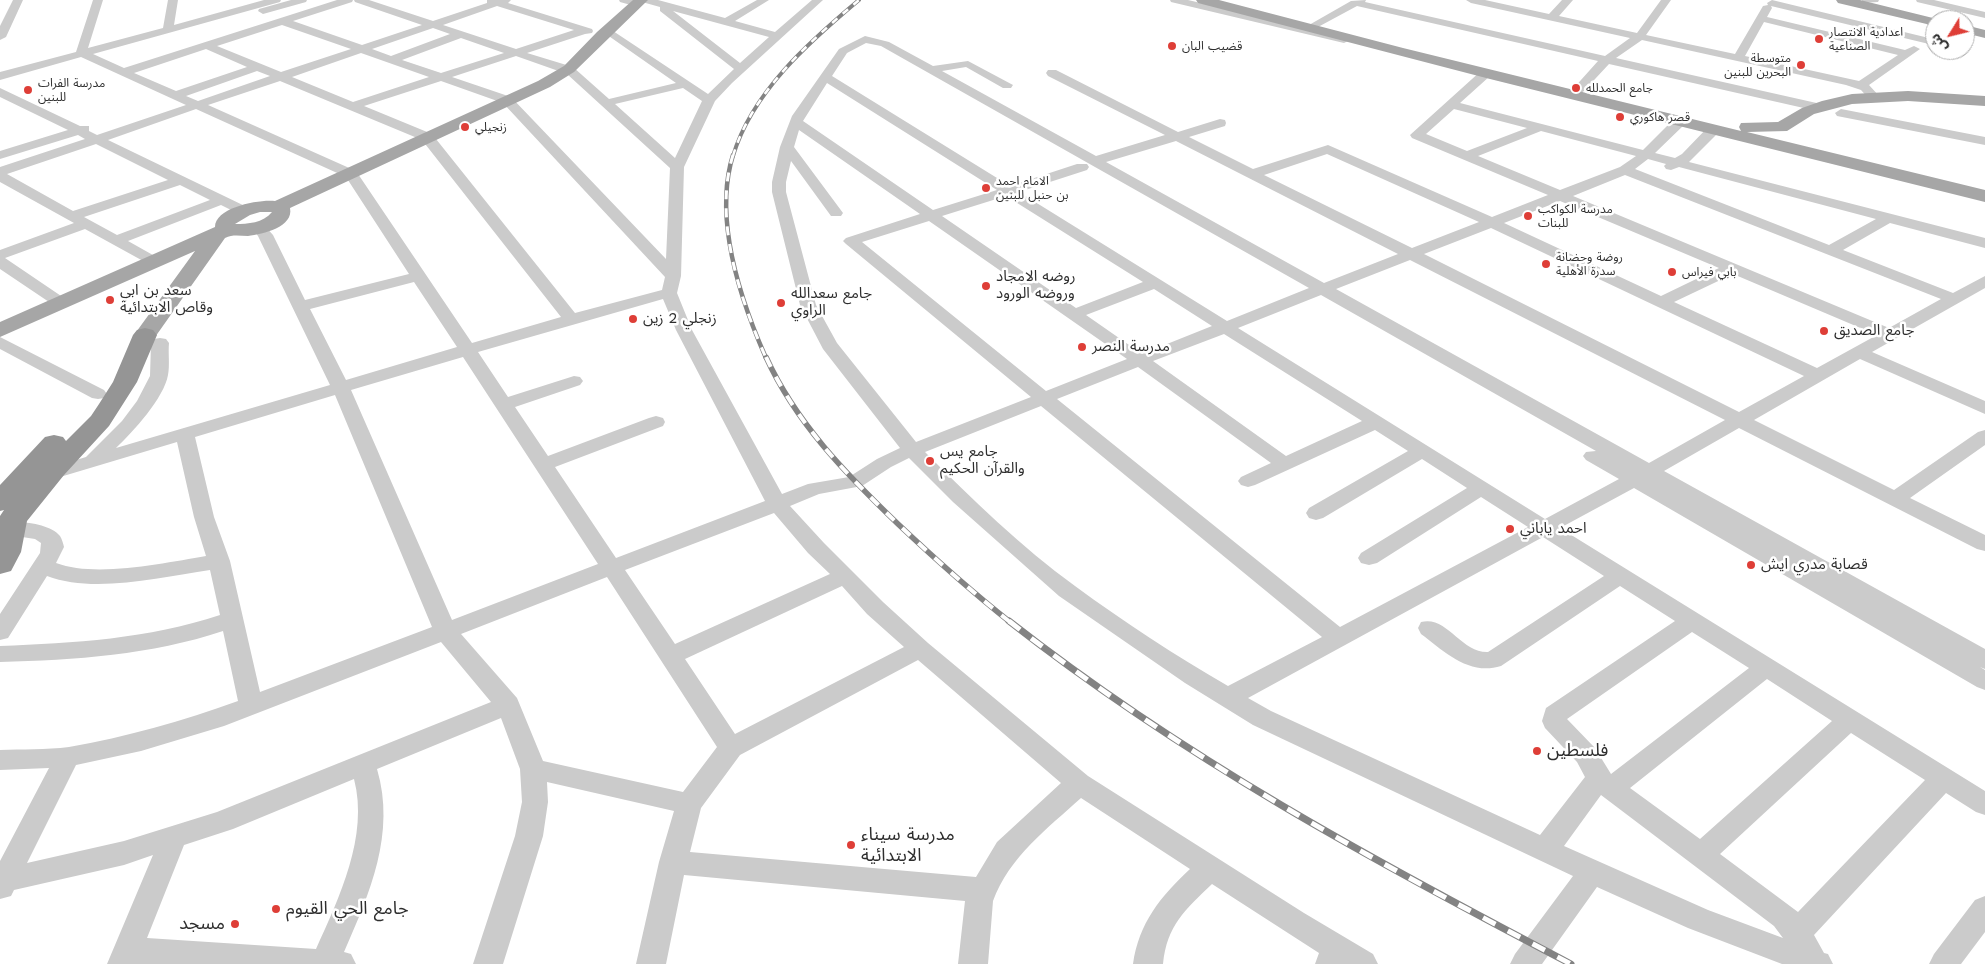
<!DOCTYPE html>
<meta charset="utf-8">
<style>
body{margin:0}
#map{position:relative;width:1985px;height:964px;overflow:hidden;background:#fff;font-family:"Work Sans","Noto Sans Arabic",sans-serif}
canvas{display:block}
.north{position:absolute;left:1925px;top:10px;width:50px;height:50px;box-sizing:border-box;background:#fff;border:1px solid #ababab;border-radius:50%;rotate:234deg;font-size:14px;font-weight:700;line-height:20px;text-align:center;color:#2e2e2e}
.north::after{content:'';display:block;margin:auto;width:18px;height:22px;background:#de3e37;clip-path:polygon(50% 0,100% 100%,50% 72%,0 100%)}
</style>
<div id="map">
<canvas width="1985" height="964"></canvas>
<div class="north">ش</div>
</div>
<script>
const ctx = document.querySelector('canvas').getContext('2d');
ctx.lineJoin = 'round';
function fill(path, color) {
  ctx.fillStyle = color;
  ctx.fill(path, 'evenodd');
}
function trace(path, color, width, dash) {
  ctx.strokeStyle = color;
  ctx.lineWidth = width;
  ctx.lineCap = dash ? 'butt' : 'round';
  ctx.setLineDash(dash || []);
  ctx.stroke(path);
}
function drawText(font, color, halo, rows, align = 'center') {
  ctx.font = font + ' "Work Sans","Noto Sans Arabic",sans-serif';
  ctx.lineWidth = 5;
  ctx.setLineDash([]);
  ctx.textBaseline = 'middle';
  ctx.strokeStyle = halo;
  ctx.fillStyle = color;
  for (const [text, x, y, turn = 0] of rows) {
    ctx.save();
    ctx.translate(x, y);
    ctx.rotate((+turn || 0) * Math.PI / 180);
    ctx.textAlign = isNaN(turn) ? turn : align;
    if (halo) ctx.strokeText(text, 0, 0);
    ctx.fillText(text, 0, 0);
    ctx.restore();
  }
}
fill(new Path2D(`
 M13,0H23L6,37L0,40V26Z
 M93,0H103L88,48L163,28L168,0H178L174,25L264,0H281L280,2L93,54L124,68L337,0H353L352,2L293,21L362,45L422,25L355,2L354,0H369L433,21L487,3V0H511L508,3L592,29L593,31L592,33L585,34L527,53L573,67L609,99L676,83L603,32L602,30L607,27L708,94L734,69L660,11V7L642,2L641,0H658L725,18L757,0H769L735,21L775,32L812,0H823L732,83L715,101L684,167L681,276L677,293L692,330L782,494L808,484L849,477L877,459L900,448L823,349L800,305L772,192V182L780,147L792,116L839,49L865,36L889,42L933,66L968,61L1013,85L1011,88H1003L966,67L942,71L1096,156L1165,135L1048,76L1046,73L1048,70H1056L1178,132L1220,119L1225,120L1226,123L1225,126L1189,137L1253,169L1328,145L1492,217L1548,195L1412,138L1410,135L1482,70H1490L1492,73L1490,76L1460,103L1643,150L1675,118H1685L1686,121L1685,124L1655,153L1675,158L1682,154L1709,126H1719L1720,129L1719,132L1689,162L1985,238V248L1890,223L1843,250L1953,293L1985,276V288L1872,352L1985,401V414L1860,359L1754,420L1894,490L1978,432L1985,430V445L1910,498L1985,535V551L1977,549L1739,428L1664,471L1985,649V669L1980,667L1985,670V690L1977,687L1634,488L1560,528L1985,791V815L1976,812L1946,793L1814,935L1824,953L1828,954L1833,964H1782L1688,928L1597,887L1542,964H1510L1515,954L1573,876L1253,725L1185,683L1059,596L953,502L909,458L891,467L862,486L819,494L790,506L824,543L883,602L928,643L1088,776L1304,913L1373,954L1378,964H1315L1319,953L1212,884C1185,910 1167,925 1163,964H1133C1139,923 1160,897 1190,869L1081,798C1048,828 1009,857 993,901L988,964H958L965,901L684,875L666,964H636L659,862L674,811L547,782L548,802L543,836L503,964H473L515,836L522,802L520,769L501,718L377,769C396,833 370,893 344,952L351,954L356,964H107L153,855L124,865L14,890L11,896L0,899V861L49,768L0,770V750C22,749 46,750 69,747C126,737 183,721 238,701L223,631C151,655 75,660 0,662V646C74,643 148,639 220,615L210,570C161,577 94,594 47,576L8,638L0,640V614L40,553L41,543L35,539L3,534L0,528L3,524C17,520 49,523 60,536C62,539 63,543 64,547L56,563C96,578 164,563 206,556L194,517L177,442L50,480L43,478L40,474L43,470L86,457L122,421L137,401L150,376L151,343L154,339L160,338L166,339L169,343C168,353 170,365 168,375C164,398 133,432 116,448L330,385L258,236L252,228L254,225H264L273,235L305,300L409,274L346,177L196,109L108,140L249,208L251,211L249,214H239L221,205L128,241L160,259L162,262L160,265L154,267L85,229L5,258L67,300L69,303L67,306H55L0,269V250L74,223L0,182V167L85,139L78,135L0,159V151L68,130L0,97V88L80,126H89V131L97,135L186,105L81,57L0,80V72L76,52ZM497,6L574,30L516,49L443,25ZM673,11L769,37L740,63ZM282,25L351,49L281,72L217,46ZM433,28L450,34L391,56L372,49ZM461,38L504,53L441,73L402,60ZM866,43L881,46L1309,288L1227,321L1019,192L1087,170L1089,167L1087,164H1077L1010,186L832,76L847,53ZM206,49L247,67L176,91L134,73ZM361,53L429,77L353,102L292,77ZM516,56L567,74L670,168L666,259L511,97L452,77ZM257,71L270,76L198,101L186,96ZM280,81L422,140L561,317L472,343L356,171L208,105ZM441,81L503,103L665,277L662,290L575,313L432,134L364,106ZM827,83L997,190L933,210L803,121ZM683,88L702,101L675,158L615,104ZM1454,109L1527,128L1467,151L1426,134ZM799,130L920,214L846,238L843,241L846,244L1031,397L916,442L837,343L816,305L786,192V182L791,161L831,216H841L843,213L794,147ZM1541,131L1636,156L1620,167L1560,190L1478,156ZM1176,141L1398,254L1324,283L1106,162ZM96,144L168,180L73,211L7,174ZM1327,154L1479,222L1412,248L1264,175ZM1648,159L1666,164L1664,166L1666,169L1671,170L1679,167L1876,219L1829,245L1635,169ZM1625,175L1941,299L1889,328L1573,196ZM180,185L210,200L117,235L84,217ZM1006,196L1143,282L1076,308L942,216ZM1560,201L1719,268L1661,296L1504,223ZM929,221L1127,359L1046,391L862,242ZM1491,228L1804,376L1739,412L1424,254ZM1410,260L1725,420L1649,463L1336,289ZM1733,274L1877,335L1817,368L1674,302ZM414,282L457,347L346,380L310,309ZM1154,289L1212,326L1142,354L1086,315ZM1321,295L1596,451L1586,452L1583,456L1586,460L1619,479L1545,519L1238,328ZM663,299L676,330L765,501L616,558L555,467L663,426L665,422L663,418L656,416L649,418L548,456L515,407L580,385L583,381L580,377L574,376L508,397L478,352ZM1224,334L1362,421L1286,456L1153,361ZM463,357L598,564L452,620L351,390ZM1138,367L1271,463L1241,477L1238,481L1241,485L1248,487L1255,485L1375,430L1408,451L1309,508L1306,513L1309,518L1316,520L1323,518L1422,459L1467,488L1361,553L1358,558L1361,563L1369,565L1377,563L1481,497L1528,527L1340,627L1057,399ZM335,395L432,627L260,692L230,561L214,517L195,437ZM1041,406L1322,637L1228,686C1176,656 1124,622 1075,586C1021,547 972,499 925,452ZM774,513L808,553L830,574L675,644L625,570ZM1543,537L1604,576L1488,652C1461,653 1447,615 1421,622L1418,628L1421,634C1445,652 1469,676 1501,666L1620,586L1675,621L1546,708L1542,721L1545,728L1577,762L1585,777L1540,835L1271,711L1248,698ZM607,577L717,747L683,792L543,761L517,698L461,634ZM842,586L867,614L904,647L735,734L685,659ZM1692,632L1749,668L1611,774L1595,748L1567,719ZM441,642L491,702L217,812L124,841L27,863L76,765L141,751L224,726ZM918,660L1061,783L997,842L976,877L690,852L701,808L740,755ZM1767,679L1832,721L1700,839L1630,788ZM1851,733L1925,780L1798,912L1720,854ZM354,779C369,836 339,898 316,949L147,938L184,845L233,829ZM1601,795L1774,926L1783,938L1708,910L1564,846Z
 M291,0H307L306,2L263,14L258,11L259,9Z
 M619,0H635L643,4L638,7L620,2Z
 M1170,0H1188L1344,37L1350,40L1344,43L1171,2Z
 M1366,0L1365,2L1605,56L1630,38L1471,3L1466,0H1485L1549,14L1562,0H1573L1559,16L1637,33L1661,0H1671L1646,35L1735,54L1763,6L1768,5L1767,3L1772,0L1933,39L1935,41L1929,44L1771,6L1772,8L1767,17L1905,50L1914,46L1920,49L1869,85L1880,97L1874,101L1870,100L1861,90L1846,85L1642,40L1616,58L1821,104L1823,107L1821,110L1817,111L1609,64L1582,93L1578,94L1572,90L1598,61L1357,6L1318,27H1310L1309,25L1351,1ZM1764,22L1898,55L1859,81L1745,56Z
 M1862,0H1879L1878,2L1862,3Z
 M1916,0H1934L1985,12V18L1917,2Z
 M1841,109L1985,137V145L1837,116L1835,113Z
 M0,337L104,390L107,394L104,398L98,399L92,398L0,349Z
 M1985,896V932L1961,964H1929L1934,954L1975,900Z`), '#cbcbcb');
fill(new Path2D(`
 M633,0H648L574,72L550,87L290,208C294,227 263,234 248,236C240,236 233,234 225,238L153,340L145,342L137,340L134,335L195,251L0,337V322L215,227C215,207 260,199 275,201L538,81L564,66L597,32ZM260,212H272C263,223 248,224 235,224L250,215Z
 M1196,0H1219L1403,48L1741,131L1739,127L1741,123L1778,122L1802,108L1822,101L1852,94L1908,91L1985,96V106L1908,101L1852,104L1814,114L1787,131L1747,132L1985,190V202L1490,79L1198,3Z
 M1836,0H1860L1941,20H1935V26L1838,3Z
 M1965,25L1985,30V38L1965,33Z`), '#a6a6a6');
fill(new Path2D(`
 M145,328L153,330L157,335L137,382L109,426L64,475L27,521L21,552L11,571L0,574V516L4,510L0,511V485L45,437L54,435L63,437L66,441L91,416L99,404L113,382L133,335L137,330Z`), '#959595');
const railFar3 = new Path2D(`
 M733,156C752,92 809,42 859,0`);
const railFar2 = new Path2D(`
 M733,155C713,219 740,299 766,358`);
const railFar1 = new Path2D(`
 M766,357C796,423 846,474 898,524C934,558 971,591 1010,622`);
const rail = new Path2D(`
 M1009,621C1185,759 1374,861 1571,964`);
trace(railFar3, '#838383', 4);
trace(railFar2, '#838383', 4.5);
trace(railFar1, '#838383', 5.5);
trace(rail, '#838383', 7);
trace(railFar3, '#fff', 2.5, [7]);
trace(railFar2, '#fff', 3, [9]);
trace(railFar1, '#fff', 4, [11]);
trace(rail, '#fff', 5, [14]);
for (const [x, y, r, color] of [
 [1819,39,5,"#de3e37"],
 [1172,46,5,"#de3e37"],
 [1801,65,5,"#de3e37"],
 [1576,88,5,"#de3e37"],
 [28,90,5,"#de3e37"],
 [1620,117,5,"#de3e37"],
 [465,127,5,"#de3e37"],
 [986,188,5,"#de3e37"],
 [1528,216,5,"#de3e37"],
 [1546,264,5,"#de3e37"],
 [1672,272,5,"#de3e37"],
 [986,286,5,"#de3e37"],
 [110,300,5,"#de3e37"],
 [781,303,5,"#de3e37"],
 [633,319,5,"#de3e37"],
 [1824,331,5,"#de3e37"],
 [1082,347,5,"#de3e37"],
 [930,461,5,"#de3e37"],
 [1510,529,5,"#de3e37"],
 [1751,565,5,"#de3e37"],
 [1537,751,5,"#de3e37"],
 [851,845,5,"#de3e37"],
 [276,909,5,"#de3e37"],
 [235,924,5,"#de3e37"]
]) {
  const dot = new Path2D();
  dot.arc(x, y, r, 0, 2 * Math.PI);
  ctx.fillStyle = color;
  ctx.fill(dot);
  trace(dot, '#fff', 2);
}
drawText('12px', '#2e2e2e', '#fff', [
 ["اعدادية الانتصار",1829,32],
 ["الصناعية",1829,46],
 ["قضيب البان",1182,46],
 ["متوسطة",1791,58,"right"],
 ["البحرين للبنين",1791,72,"right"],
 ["مدرسة الفرات",38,83],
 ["للبنين",38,97],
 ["جامع الحمدلله",1586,88],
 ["قصر هاكوري",1630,117],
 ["زنجيلي",475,127],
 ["الامام احمد",996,181],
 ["بن حنبل للبنين",996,195],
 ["مدرسة الكواكب",1538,209],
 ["للبنات",1538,223],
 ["روضة وحضانة",1556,257],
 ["سدرة الأهلية",1556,271],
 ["بابي فيراس",1682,272]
], 'left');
drawText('15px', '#2e2e2e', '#fff', [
 ["روضه الامجاد",996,277],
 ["وروضه الورود",996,294],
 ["سعد بن ابي",120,291],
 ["وقاص الابتدائية",120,308],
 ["جامع سعدالله",791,294],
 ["الراوي",791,311],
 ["زنجلي 2 زين",643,319],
 ["جامع الصديق",1834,331],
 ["مدرسة النصر",1092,347],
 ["جامع يس",940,452],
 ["والقرآن الحكيم",940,469],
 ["احمد ياباني",1520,529],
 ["قصابة مدري ايش",1761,565]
], 'left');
drawText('18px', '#2e2e2e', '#fff', [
 ["فلسطين",1547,751],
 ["مدرسة سيناء",861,835],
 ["الابتدائية",861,856],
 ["جامع الحي القيوم",286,909],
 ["مسجد",225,924,"right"]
], 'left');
</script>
